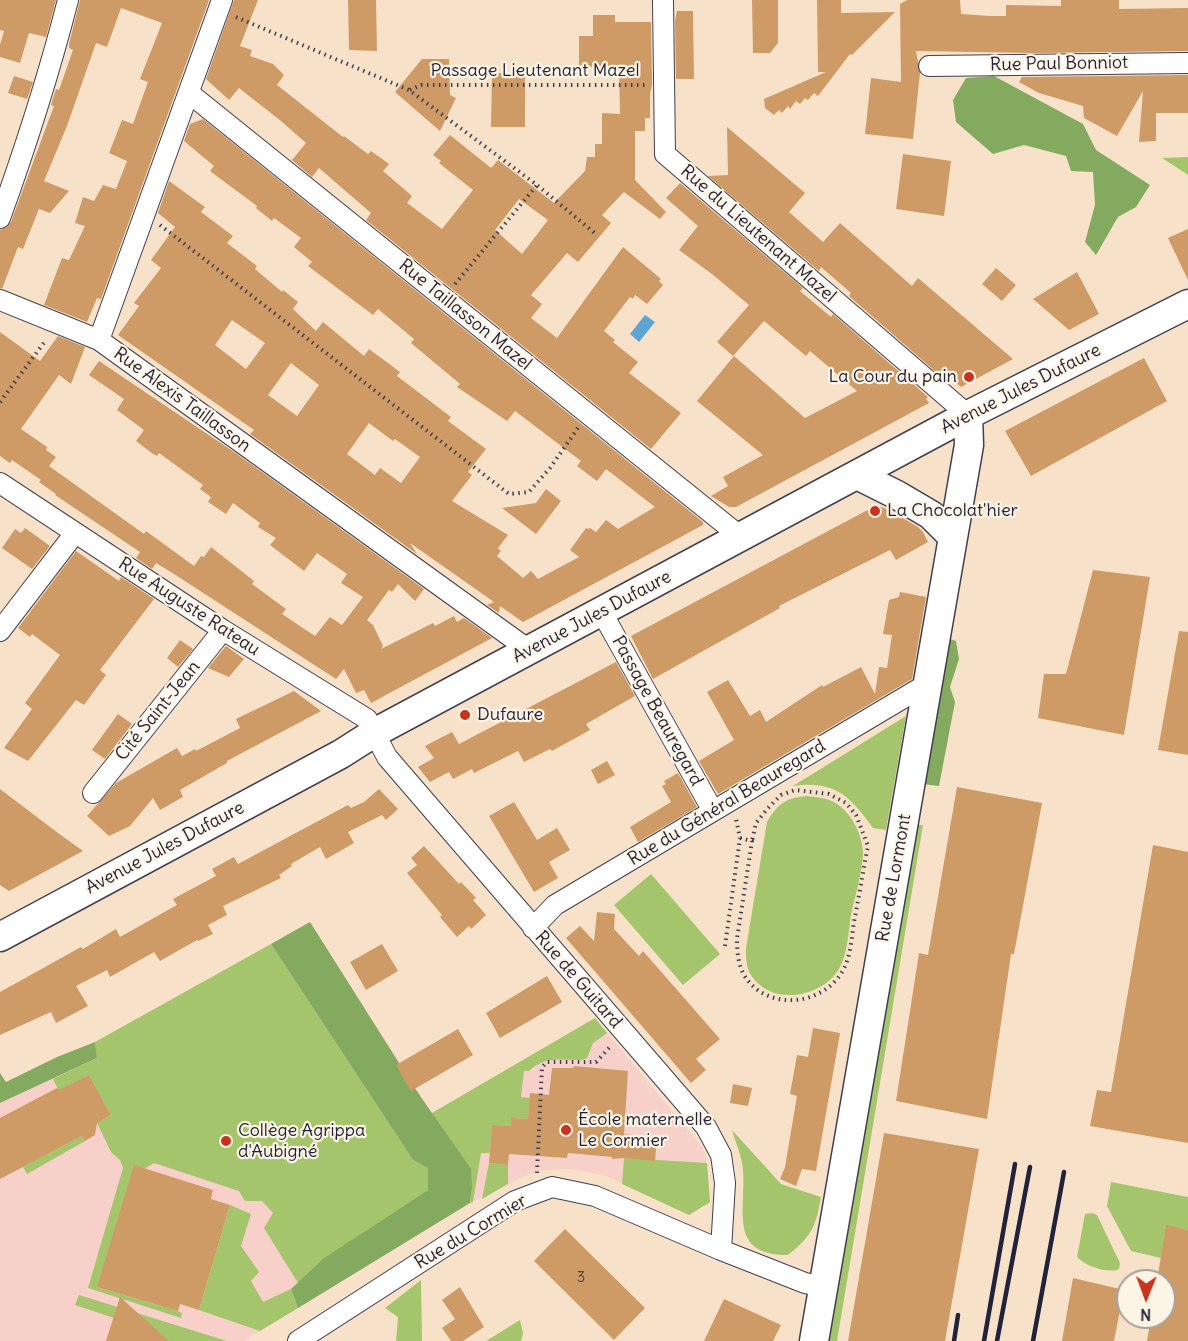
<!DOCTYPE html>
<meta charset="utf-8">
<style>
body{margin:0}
#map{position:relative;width:1188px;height:1341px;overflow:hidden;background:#f7e2c9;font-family:Delius,sans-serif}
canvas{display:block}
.north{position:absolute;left:1116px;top:1269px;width:60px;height:60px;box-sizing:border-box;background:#fcf5e5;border:2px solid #a5a1a1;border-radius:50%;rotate:181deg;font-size:16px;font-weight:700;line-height:24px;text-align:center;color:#22223b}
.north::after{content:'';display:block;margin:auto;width:21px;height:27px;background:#c8321e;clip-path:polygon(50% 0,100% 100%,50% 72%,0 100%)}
</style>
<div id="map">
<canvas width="1188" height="1341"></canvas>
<div class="north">N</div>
</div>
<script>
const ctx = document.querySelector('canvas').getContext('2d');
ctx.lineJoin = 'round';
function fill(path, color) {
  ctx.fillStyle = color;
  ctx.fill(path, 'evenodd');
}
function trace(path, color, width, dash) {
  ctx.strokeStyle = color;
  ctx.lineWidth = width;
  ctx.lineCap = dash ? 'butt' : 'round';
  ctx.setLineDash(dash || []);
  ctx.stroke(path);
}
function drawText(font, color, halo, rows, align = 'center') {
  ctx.font = font + ' Delius,sans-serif';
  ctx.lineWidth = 4.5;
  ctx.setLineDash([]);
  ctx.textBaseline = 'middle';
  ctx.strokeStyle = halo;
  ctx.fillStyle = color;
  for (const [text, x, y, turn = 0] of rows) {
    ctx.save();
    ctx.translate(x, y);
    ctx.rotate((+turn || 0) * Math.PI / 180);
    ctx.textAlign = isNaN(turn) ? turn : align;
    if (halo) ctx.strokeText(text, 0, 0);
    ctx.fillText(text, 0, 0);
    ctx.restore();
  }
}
fill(new Path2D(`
 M310,922L432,1113L595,1018L702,1147L707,1163L710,1202L689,1215L604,1175L570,1169L536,1171L470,1203L244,1341H0V1103L97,1058L95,1042Z`), '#f7d1c9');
fill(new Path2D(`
 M1188,157V175L1162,158Z
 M906,716L886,830L873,828C850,796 835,780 793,786Z
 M807,796C816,797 826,798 834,802C851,812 862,833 863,852C863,869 855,897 851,915C848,933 848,957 837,972C819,998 770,1006 751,975C746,968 746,957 746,948L767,822C778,803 786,798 807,796Z
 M915,825H923L837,1341H827Z
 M651,874L720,954L683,985L614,905Z
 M271,944L413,1160L428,1168V1190L298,1283L264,1228L273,1213L262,1201H245L239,1191L154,1163L144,1169L97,1287L178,1311L182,1313L181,1318L88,1288L123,1168L120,1160L111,1152L97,1123L111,1115L89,1075L59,1091L53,1079L97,1058L95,1042Z
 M595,1018L607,1033L593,1043L587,1058L582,1060C563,1060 544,1056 529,1071H524L521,1097L530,1098L528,1119L511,1118V1126L492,1125L490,1153H481L473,1202L470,1203L472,1188L432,1113Z
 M732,1130L781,1184L821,1197C816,1226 812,1236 788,1255C728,1255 746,1212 743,1170C742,1157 736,1143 732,1130Z
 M82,1136L85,1141L27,1174L23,1167Z
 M624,1158L707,1163L710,1202L689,1215L622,1184Z
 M489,1163L508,1165V1184L482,1199Z
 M1111,1182L1188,1197V1230L1166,1226L1161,1258L1131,1251L1107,1206Z
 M230,1205L251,1214L241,1246L259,1272L251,1281L263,1302L291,1289L298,1308L260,1331L199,1310Z
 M1092,1213L1097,1215L1120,1263L1119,1269C1108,1274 1085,1266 1077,1257L1085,1214Z
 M421,1280L422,1341H396L398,1317L385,1308Z
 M79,1295L227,1341H169L159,1333L75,1305Z
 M520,1320L523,1333L521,1341H486Z`), '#a5c56d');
fill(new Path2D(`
 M994,76L1083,124L1096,150L1150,185L1136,207L1118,217L1096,255L1085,242L1095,205L1093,172L1071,171L1066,156L1024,145L993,154L956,122L953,100L966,78Z
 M950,639L956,641L959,659L950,687L955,702L939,786L922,784Z
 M310,922L416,1090L471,1169L472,1188L470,1203L298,1308L291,1289L323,1259L428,1190V1168L413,1160L271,944Z
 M95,1042L97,1058L0,1103V1073L6,1082L57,1057Z`), '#84aa60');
fill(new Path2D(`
 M645,315L655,322L639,342L630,334Z`), '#5da6d4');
fill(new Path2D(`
 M0,0H56L46,37L29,33L20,63L0,57V45L4,31L0,30Z
 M80,0H209L101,299L97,298L87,322L44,305L62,258L69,260L85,226L75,223L83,197L94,201L103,185L116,189L127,161L109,153L122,120L133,124L148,82L140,79L162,23L121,8L107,47L96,43L67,126L44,181L69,191L50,213L39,209L23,249L18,247L2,289L0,288V230L7,227L11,222L54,106L51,105L56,89L59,90L73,50L69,48V44Z
 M234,0H258L240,46L252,50L250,56L273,64L284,75L277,85L343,137L344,136L368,154L371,151L389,164L383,171L412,196L407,203L442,229L473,190L439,163L441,161L433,155L450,135L491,168L498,160L554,203L585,171L587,157H595V144H602V113L620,114L619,66L579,67V36H593V15H615V22H651L652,84L650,94V118H645V131H635V180L666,212L660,219L624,192L602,215L611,223L578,262L567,253L531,295L542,304L531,318L557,338L623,247L661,279L659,281L663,285L647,304L635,295L633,299L630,297L604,331L615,340L613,342L638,362L629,373L681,413L651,449L366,220L371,213L319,168L312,177L292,160L306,143L281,121L239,88L229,100L206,79ZM519,199L548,220L522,254L495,230Z
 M348,0H376L377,51L349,50Z
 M752,0H778V43L770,53H753Z
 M817,0H841V13L895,12L852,55L850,54L818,96L814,93L808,100L805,98L800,104L796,101L790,109L788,106L782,113L779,110L774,115L765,108L764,99L826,72H818Z
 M907,0H960L961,14L990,16H1006V5L1061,6V0H1119V9L1188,8V51L1035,53L916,51L920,73L913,139L865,134L871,78L901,82L900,4Z
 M677,11H693L694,79H676L675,21Z
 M422,59H449L450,95L456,98L440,131L395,92Z
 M492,73H525V127H491Z
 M1188,75V113H1156V141L1139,142L1143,91L1117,136L1084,118L1083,106L1039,93L1019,82L1022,77Z
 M14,76L33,82L27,99L8,93Z
 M203,119L703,522V525L523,622L500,606L499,613L487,605L494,602L410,543L417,554L250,434L254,430L118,335L139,306L134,303L161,268L151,260L175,227L158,213L169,181L205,207L201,212L233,236L227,243L257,266L255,269L282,292L283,290L298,302L293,309L316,331L323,322L364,356L369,349L400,372L397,376L451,417L448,421L486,449L468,472L472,475L452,501L508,535L498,548L501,551L497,556L523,578L531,571L538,579L579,557L570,550L586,528L588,529L590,528L596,532L606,520L618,529L655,507L606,469L597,481L577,466L581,461L515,411L507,421L457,387L460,384L411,343L414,339L378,309L373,315L308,266L312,262L294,247L301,238L274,218L272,221L256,208L257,206L210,171L214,166L184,141L190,124ZM232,320L265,343L246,369L215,345ZM291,363L319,385L297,416L268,395ZM369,423L393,441L395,439L420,457L401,483L380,468L375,475L347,454Z
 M727,127L805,193L789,212L823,242L840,223L912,286L918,278L1013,359L961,387L947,375L944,379L849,296L851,293L821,267L819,271L708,176L728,175Z
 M903,154L951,161L944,216L896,209Z
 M680,183L803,288L800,291L831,317L833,314L928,397L926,399L929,403L736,507H729L711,496L728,486L723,477L763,455L697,401L734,356L805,418L857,391L810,351L806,356L764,321L733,356L717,342L749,305L712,274L679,250L698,226L666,198Z
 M1188,229V280L1168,238Z
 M996,268L1016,285L1002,301L982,284Z
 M1077,272L1099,314L1069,330L1033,299Z
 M0,332L40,361L58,336L85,347L71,384L59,375L21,429L47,447L46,450L56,457L49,466L144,534L146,531L194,566L201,556L204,557L211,547L254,581L252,584L286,609L282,614L315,636L330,617L342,625L363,597L341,583L347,574L317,553L304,571L270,545L276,538L258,527L260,523L233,503L226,514L208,502L211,497L200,489L203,485L159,453L157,456L153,454L136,441L144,430L117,410L124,399L89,375L99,361L237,454L424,589L415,601L398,584L392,592L389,590L367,620L373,625L383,646L381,649L433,623L435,626L454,616L457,622L464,618L492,638L371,703L364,690L356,693L344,669L336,679L174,574L156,563L152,569L136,558L140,552L55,495L56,494L39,482L41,480L12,460L10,463L0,456Z
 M1144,358L1167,401L1031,476L1005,431Z
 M546,489L561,501L536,534L502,508L536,503Z
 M877,505L889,510L918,527L923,532L928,542L896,560L890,550L779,606L780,608L653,679L631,636Z
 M25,528L50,546L32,569L2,548L15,529L21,533Z
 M76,551L119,581L121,577L154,599L100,670L106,675L84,705L76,700L28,761L4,748L32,709L25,703L60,655L32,634L30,637L18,628Z
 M1093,570L1150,577L1124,735L1038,718L1044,674H1066Z
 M900,592L926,597L912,679L718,794L699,761L734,740L707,692L728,680L750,716L760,710L766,722L822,685L823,687L861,667L875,694L879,667L887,668L892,635L883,634L889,600L899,597Z
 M1179,631L1188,632V755L1158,750Z
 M180,640L193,649L178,667L167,658Z
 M226,646L244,659L229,677L208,668Z
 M616,662L635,696L586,724L590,730L552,751L550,749L524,762L518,751L474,773L472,769L453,779L449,772L430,782L418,767L434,758L425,746L452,732L459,744Z
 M294,691L321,711L227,761V763L180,790L183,797L160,810L153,798L130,826L109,836L87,816L116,783L177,748L182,756L195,749L196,751L240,728L236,719Z
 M118,714L132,724L105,759L92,750Z
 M607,761L615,775L598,784L591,770Z
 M678,773L697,807L638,842L630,827L671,802L662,786L666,784L664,781Z
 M957,787L1042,803L1014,954H1011L987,1119L896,1101L919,953L928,955Z
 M0,789L58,833L83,851L9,891L0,885Z
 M379,789L398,809L386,820L382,815L348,832L354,843L326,859L320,847L291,864L292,866L279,875L281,878L223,906L227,915L208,925L213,934L198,941L197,940L160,961L154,952L110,977L107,970L76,986L88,1006L56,1023L51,1012L0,1035V992L81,947L83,949L116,929L120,937L177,905L173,899L216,876L212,869L234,857L238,864L348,805L351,808L364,802Z
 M514,802L537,840L557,828L570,850L549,862L558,878L534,892L489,816Z
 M1153,845L1188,852V1143L1090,1126L1097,1090L1111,1092Z
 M424,846L459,884L461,882L476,898L473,900L486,915L471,929L469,926L457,937L440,917L442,915L407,873L417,865L411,858Z
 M597,912L615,914L614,929L639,956L643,951L720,1039L696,1059L706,1070L691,1083L566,938L580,926L594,941Z
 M382,944L398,971L366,990L350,962Z
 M547,976L562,1002L500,1038L486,1013Z
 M813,1028L840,1033L816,1171L802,1169L796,1186L780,1179L785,1167L797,1096L790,1094L797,1055L808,1057Z
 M458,1029L473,1055L411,1091L396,1065Z
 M574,1066L628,1071L624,1134L657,1138L655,1161L624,1158L612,1159V1157L568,1153L567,1158L509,1154L508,1165L489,1163L492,1125L511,1126V1118L528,1119L530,1093L549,1095L552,1068H573Z
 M89,1075L111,1115L97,1123L95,1135L85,1141L82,1136L0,1179V1118L57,1088L59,1090Z
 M733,1084L752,1088L748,1106L730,1103Z
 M884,1133L979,1149L945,1341H848Z
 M134,1165L213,1190L211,1199L230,1205L199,1310L180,1304L178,1311L97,1287Z
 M1166,1225L1188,1230V1341H1147L1151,1317H1164V1281H1157Z
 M565,1229L645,1308L614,1340L534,1261Z
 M1073,1278L1124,1290L1114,1341H1062Z
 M460,1287L484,1327L463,1341H451L442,1328L455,1319L442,1300Z
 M120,1297L169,1341H106Z
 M724,1299L781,1325L773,1341H704Z`), '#ce9a65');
const minor = new Path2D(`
 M663,0L665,154L968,415
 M929,66L1188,63
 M189,93L741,537
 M0,218C26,146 49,74 68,0
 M0,300L99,340L529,650
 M99,340L222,0
 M0,483L223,630L367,719L387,757L706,1127L721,1155L725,1183L721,1250
 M601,611L713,811
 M0,631L75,533
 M93,793L223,630
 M533,928L555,905L927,684
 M298,1341L515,1201L552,1187L595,1196L721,1250L805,1283L824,1287`);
const secondary = new Path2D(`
 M857,475L897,495L931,515L953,537
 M0,937L341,754L374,733L968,415L1188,304
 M814,1341L969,445L968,415`);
trace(minor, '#423f50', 22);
trace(secondary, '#423f50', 31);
trace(new Path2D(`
 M236,17L409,90L537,185L597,235
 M410,90L421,85H647
 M160,225L509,494L529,492L550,468L578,428
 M455,284L537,185
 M0,402L46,340
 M740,838L752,841L737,939C737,951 738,964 744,975C765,1010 818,1007 840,975C851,960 851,940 854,922C859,897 863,871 868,846L856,815L846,803L829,794L795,790L781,795L768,808L756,823L752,841
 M725,946L740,838L736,819
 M537,1173L542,1067L547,1062H596L611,1046`), '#423f50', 4, [1.5, 4.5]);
trace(minor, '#fff', 20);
trace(secondary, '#fff', 28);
trace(new Path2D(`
 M954,1341L958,1315
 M984,1341L1015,1164
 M997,1341L1030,1167
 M1033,1341L1064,1172`), '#22223b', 4.5);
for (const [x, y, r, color] of [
 [969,377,6,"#c8321e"],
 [875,511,6,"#c8321e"],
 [465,715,6,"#c8321e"],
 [566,1130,6,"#c8321e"],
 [226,1141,6,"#c8321e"]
]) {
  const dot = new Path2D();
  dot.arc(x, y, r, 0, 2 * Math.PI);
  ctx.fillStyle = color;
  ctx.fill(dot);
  trace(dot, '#fcf5e5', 2);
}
drawText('15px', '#4d4046', null, [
 ["3",581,1278]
]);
drawText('18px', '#22223b', '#fcf5e5', [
 ["Rue Paul Bonniot",1059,64,-1],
 ["Passage Lieutenant Mazel",535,71],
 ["Rue du Lieutenant Mazel",758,234,41],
 ["Rue Taillasson Mazel",465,315,39],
 ["Avenue Jules Dufaure",1021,389,-27],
 ["Rue Alexis Taillasson",182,400,36],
 ["Rue Auguste Rateau",189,607,33],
 ["Avenue Jules Dufaure",592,617,-28],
 ["Cité Saint-Jean",158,711,-51],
 ["Passage Beauregard",657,711,61],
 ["Rue du Général Beauregard",727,803,-31],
 ["Avenue Jules Dufaure",165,848,-28],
 ["Rue de Lormont",894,878,-80],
 ["Rue de Guitard",578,980,49],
 ["Rue du Cormier",471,1232,-31]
]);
drawText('18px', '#22223b', '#fcf5e5', [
 ["La Cour du pain",957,377,"right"],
 ["La Chocolat'hier",887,511],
 ["Dufaure",477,715],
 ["École maternelle",578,1120],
 ["Le Cormier",578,1141],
 ["Collège Agrippa",238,1131],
 ["d'Aubigné",238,1152]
], 'left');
</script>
